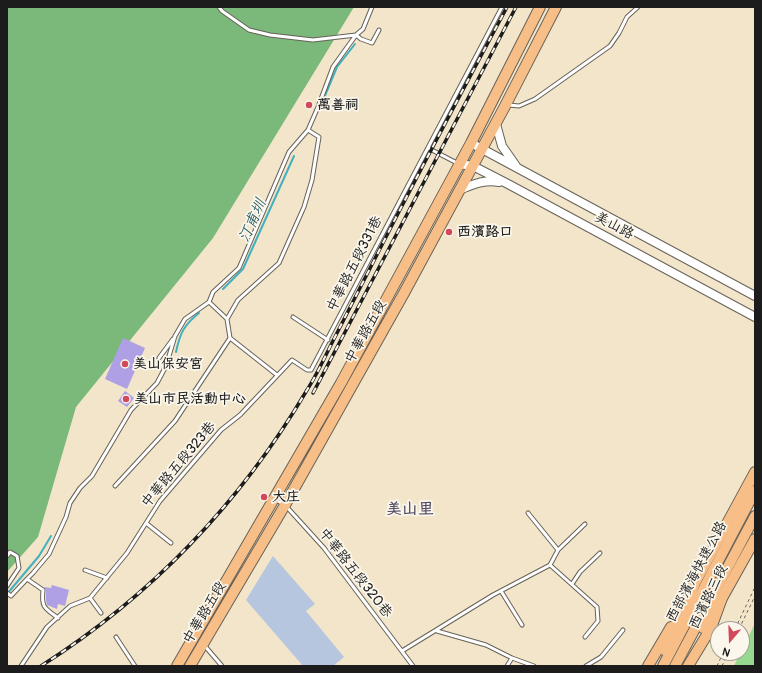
<!DOCTYPE html>
<meta charset="utf-8">
<style>
body{margin:0}
#map{position:relative;width:762px;height:673px;overflow:hidden;background:#f2e5ca;font-family:Pangolin,sans-serif}
canvas{display:block}
.frame{position:absolute;inset:0;border:8px solid #1c1c1c;pointer-events:none}
.north{position:absolute;left:710px;top:621px;width:40px;height:40px;box-sizing:border-box;background:#fbf7ec;border:1px solid #a29f99;border-radius:50%;rotate:199deg;font-size:11px;font-weight:700;line-height:16px;text-align:center;color:#1c1c1c}
.north::after{content:'';display:block;margin:auto;width:14px;height:18px;background:#d1495b;clip-path:polygon(50% 0,100% 100%,50% 72%,0 100%)}
</style>
<div id="map">
<canvas width="762" height="673"></canvas>
<div class="frame"></div>
<div class="north">N</div>
</div>
<script>
const ctx = document.querySelector('canvas').getContext('2d');
ctx.lineJoin = 'round';
function fill(path, color) {
  ctx.fillStyle = color;
  ctx.fill(path, 'evenodd');
}
function trace(path, color, width, dash) {
  ctx.strokeStyle = color;
  ctx.lineWidth = width;
  ctx.lineCap = dash ? 'butt' : 'round';
  ctx.setLineDash(dash || []);
  ctx.stroke(path);
}
function drawText(font, color, halo, rows, align = 'center') {
  ctx.font = font + ' Pangolin,"LXGW WenKai TC",sans-serif';
  ctx.lineWidth = 3.5;
  ctx.setLineDash([]);
  ctx.textBaseline = 'middle';
  ctx.strokeStyle = halo;
  ctx.fillStyle = color;
  for (const [text, x, y, turn = 0] of rows) {
    ctx.save();
    ctx.translate(x, y);
    ctx.rotate((+turn || 0) * Math.PI / 180);
    ctx.textAlign = isNaN(turn) ? turn : align;
    if (halo) ctx.strokeText(text, 0, 0);
    ctx.fillText(text, 0, 0);
    ctx.restore();
  }
}
fill(new Path2D(`
 M273,556L315,604L306,611L344,657L333,666H303L246,600Z`), '#b6c6de');
fill(new Path2D(`
 M755,623V666H734L740,653H742V650Z`), '#98d990');
fill(new Path2D(`
 M7,7H354L213,238L76,407L38,537L7,572Z`), '#7ab97a');
trace(new Path2D(`
 M324,98L337,67L355,44
 M223,289L243,269L294,156
 M176,352C180,333 184,325 199,313
 M7,594L39,556L51,536`), '#42b0be', 2);
fill(new Path2D(`
 M123,338L145,348L127,389L105,379Z
 M125,391L134,398L127,407L118,401Z
 M52,585L69,590L65,606L58,604L57,609L47,605L46,600V590L44,587L51,588Z`), '#afa0e5');
const service = new Path2D(`
 M219,7L222,11L249,30L270,35L313,40L356,35L363,29L372,7
 M356,35L361,39L372,43L379,30
 M509,105L519,106L535,99L610,46L619,33L627,17L638,7
 M428,148L457,163
 M209,302L227,319
 M293,317L328,340
 M159,358L173,339
 M277,375L230,338L227,319L238,300L279,263L304,207L312,180L319,137L308,130
 M115,486L175,421L230,338
 M276,500L285,505L324,548L413,666
 M528,513L558,550
 M146,523L171,543
 M7,556L10,552L17,556L19,568L7,586
 M550,565L597,607L598,621L585,637
 M85,570L107,578
 M27,579L33,573L49,554L66,517L70,503L80,488L92,476L131,410L157,383L166,366L175,336L185,319L209,302L213,292L239,268L289,152L308,130L318,107L333,67L356,35
 M572,584L580,572L600,553
 M501,591L522,625
 M7,593L11,596L27,579L43,590C41,608 45,608 58,618
 M90,598L101,613
 M437,631L486,645L512,658L534,666
 M116,637L135,666
 M204,645L222,666
 M402,651L493,595L550,565L558,550L585,524
 M21,666L47,627L70,606L90,598L127,553L160,501L221,430L240,415L292,360L307,370H311L502,7
 M507,666L512,658
 M586,666L601,657L623,630`);
const tertiary = new Path2D(`
 M496,124L502,146L516,166
 M471,143L755,296
 M459,164L473,166L508,184L755,317
 M459,190C472,185 484,179 499,182`);
const primary = new Path2D(`
 M690,592L755,472
 M177,666L341,383L471,143L540,7
 M190,666L285,505L404,293L504,108L556,7
 M648,666L671,627
 M688,666L711,628L722,598L755,539`);
const trunk = new Path2D(`
 M703,628L722,598
 M664,650L694,585
 M663,666L755,491
 M675,666L755,516`);
trace(service, '#676259', 5);
trace(tertiary, '#676259', 10);
trace(primary, '#676259', 12);
trace(trunk, '#676259', 12);
trace(new Path2D(`
 M735,629L755,587
 M739,629L755,596
 M717,666L723,653
 M722,666L728,653`), '#676259', 1, [3, 3]);
trace(service, '#fff', 3);
trace(tertiary, '#fff', 8);
trace(primary, '#f7be87', 10);
trace(trunk, '#f7be87', 10);
const rail = new Path2D(`
 M313,393L516,7
 M41,666C151,596 241,502 307,390C318,373 326,354 336,335C353,301 371,267 388,233C427,157 467,82 507,7`);
trace(rail, '#1c1c1c', 3.5);
trace(rail, '#fbf7ec', 2, [6]);
for (const [x, y, r, color] of [
 [309,105,4,"#d1495b"],
 [449,232,4,"#d1495b"],
 [125,364,4,"#d1495b"],
 [126,399,4,"#d1495b"],
 [264,497,4,"#d1495b"]
]) {
  const dot = new Path2D();
  dot.arc(x, y, r, 0, 2 * Math.PI);
  ctx.fillStyle = color;
  ctx.fill(dot);
  trace(dot, '#fbf7ec', 1.5);
}
drawText('bold 14px', '#1c1c1c', '#fbf7ec', [
 ["萬善祠",317,105],
 ["西濱路口",457,232],
 ["美山保安宮",133,364],
 ["美山市民活動中心",134,399],
 ["大庄",272,497]
], 'left');
drawText('14px', '#1c1c1c', '#fbf7ec', [
 ["美山路",614,226,28],
 ["中華路五段331巷",355,264,-63],
 ["中華路五段",366,332,-61],
 ["中華路五段323巷",179,465,-50],
 ["西部濱海快速公路",697,572,-62],
 ["中華路五段320巷",355,573,52],
 ["西濱路三段",709,597,-64],
 ["中華路五段",205,613,-59]
]);
drawText('italic 15px', '#2d5f65', '#fbf7ec', [
 ["汀甫圳",253,221,-66]
]);
drawText('bold 16px', '#4f4a62', '#fbf7ec', [
 ["美山里",410,510]
]);
</script>
